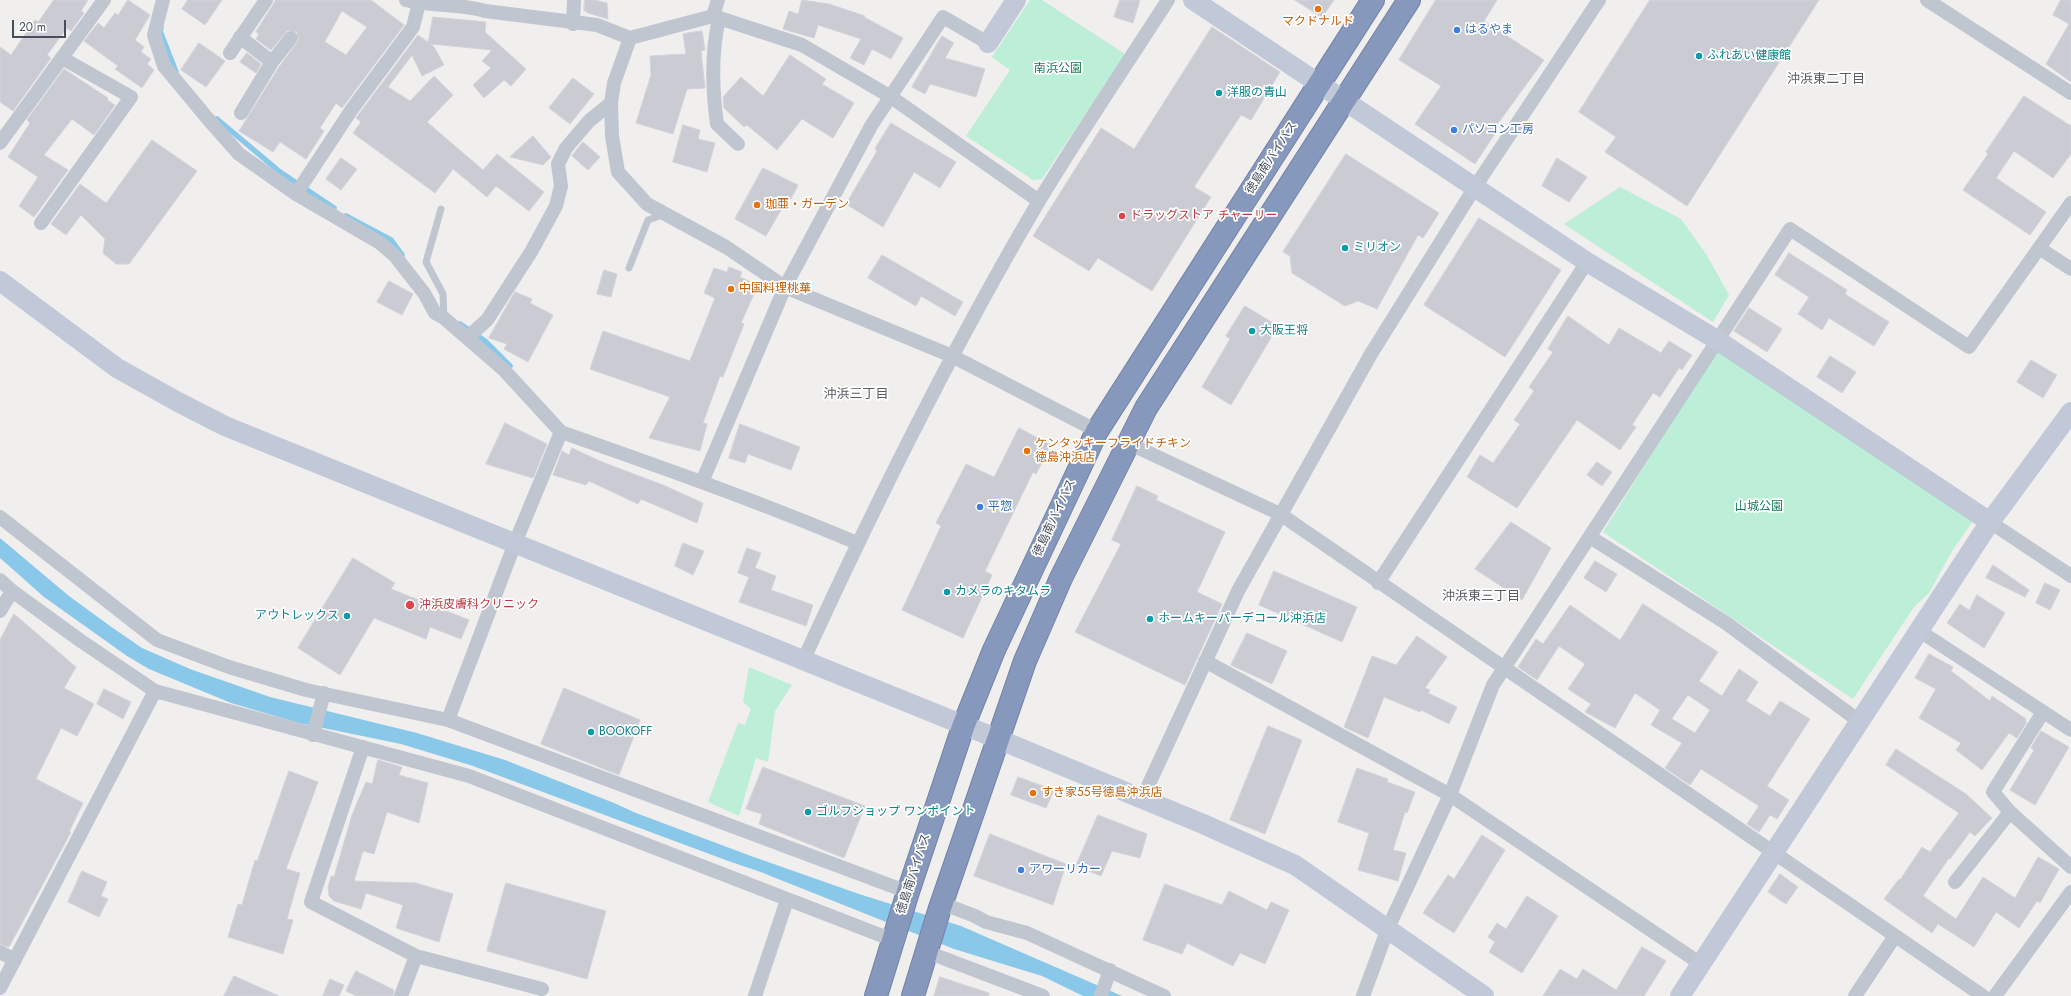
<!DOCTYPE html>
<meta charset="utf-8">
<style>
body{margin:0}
#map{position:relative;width:2071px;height:996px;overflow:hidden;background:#f1eeee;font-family:Jost,sans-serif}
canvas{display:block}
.scale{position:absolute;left:12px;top:20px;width:54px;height:18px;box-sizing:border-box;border:2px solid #474e5b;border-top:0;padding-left:5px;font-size:12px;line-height:14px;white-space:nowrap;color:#474e5b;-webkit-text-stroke:3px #fff;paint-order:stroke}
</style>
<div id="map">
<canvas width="2071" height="996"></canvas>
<div class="scale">20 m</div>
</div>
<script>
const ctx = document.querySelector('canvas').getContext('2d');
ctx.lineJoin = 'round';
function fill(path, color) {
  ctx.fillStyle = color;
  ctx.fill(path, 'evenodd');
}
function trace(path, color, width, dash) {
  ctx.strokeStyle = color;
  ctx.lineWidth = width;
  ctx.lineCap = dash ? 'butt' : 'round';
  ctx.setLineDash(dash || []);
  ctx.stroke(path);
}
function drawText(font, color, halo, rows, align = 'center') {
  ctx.font = font + ' Jost,"Noto Sans JP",sans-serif';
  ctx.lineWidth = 3.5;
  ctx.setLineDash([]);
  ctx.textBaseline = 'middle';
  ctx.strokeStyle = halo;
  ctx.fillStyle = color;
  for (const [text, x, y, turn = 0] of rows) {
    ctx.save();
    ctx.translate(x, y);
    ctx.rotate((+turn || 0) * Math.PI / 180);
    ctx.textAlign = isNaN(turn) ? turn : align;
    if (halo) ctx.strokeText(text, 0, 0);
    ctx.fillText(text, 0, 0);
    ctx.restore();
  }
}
fill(new Path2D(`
 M1030,0H1042L1125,54L1042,179L1033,180L966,136L1010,70L992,57Z
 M1620,187L1681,219L1706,254L1729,295L1713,322L1564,224Z
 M1717,350L1973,521L1952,551L1929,593L1914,607L1853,699L1603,532Z
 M749,667L792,685L775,711L768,762L756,758L739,816L708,802L738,723L745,725L751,709L743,702Z`), '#bdeed7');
fill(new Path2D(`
 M0,538L69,596L110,626L142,648L190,669L270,697L417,733L505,760L614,803L636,813L751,856L859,894L961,926L1122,996H1083L1042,976L954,949L758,871L731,862L473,766L401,744L299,723L231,703L149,669L127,656L44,597L0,558Z`), '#8ac8ea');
trace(new Path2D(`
 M161,28L160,31L176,72
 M217,119L280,172L334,208
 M346,216L391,240L402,255
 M460,324L485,341L510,366`), '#8ac8ea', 5.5);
const building = new Path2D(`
 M54,0H88L81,11L84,13L71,31L67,28L47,55L51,58L13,111L0,102V47L11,55L35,20L38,22Z
 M128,0L150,15L135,40L144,47L141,52L151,59L147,64L154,70L142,88L115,69L118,66L84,41L98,23L104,28L115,13L118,15Z
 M188,0H222L205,25L182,9Z
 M276,0H371L404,25L342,108L336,103L320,128L324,131L306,159L280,142L273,152L239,131L279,67L299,40L297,32L288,30L271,50L256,39L259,34L256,32ZM342,11L367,27L346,55L325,42Z
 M585,0H595L607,3L608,19L588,13L584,10Z
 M802,0L829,4L865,16L864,17L903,38L891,59L872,49L864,65L850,58L861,39L818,25L814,38L783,29L789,11L798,14Z
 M1120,0H1140L1133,23L1114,17Z
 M1295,0H1334L1322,17Z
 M1436,0H1497L1484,21L1544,60L1491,133L1494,135L1475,164L1415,124L1441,86L1399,60Z
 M1650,0H1819L1687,206L1605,152L1616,137L1579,112Z
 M2061,0H2071V82L2046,64L2069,24L2053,15Z
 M433,17L486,22L485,32L526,69L511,86L504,80L484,98L473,85L491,68L482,61L492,50L431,44L434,47L444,65L422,76L412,55L388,87L410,101L434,76L453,95L427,122L483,170L497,154L544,192L529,211L496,186L487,197L453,169L435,193L353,133L361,122L356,118L418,35L428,42Z
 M1212,27L1280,72L1251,120L1241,115L1194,187L1211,197L1152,291L1098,258L1089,271L1033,236L1101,128L1134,149Z
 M702,31L705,50L701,51L705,88L687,89L673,134L636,123L651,75L650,56L686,54L683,34Z
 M942,36L954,43L945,58L985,69L976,97L930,84L925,94L912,87Z
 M199,43L225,61L206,87L181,70Z
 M247,53L261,64L256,73L240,62Z
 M790,55L826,79L822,84L854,103L833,138L802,119L777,150L747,125L744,127L724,108L723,97L741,77L763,96Z
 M64,69L108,98L107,100L115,105L94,135L72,119L44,155L68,170L34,217L19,206L38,177L8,157L30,123L27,120Z
 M573,78L594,94L570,124L549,108Z
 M2024,96L2071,126V154L2053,178L2014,151L1996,178L2046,212L2030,235L1963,190L1988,154L1986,152Z
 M891,123L956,162L940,188L914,172L883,227L846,204L877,151L875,149Z
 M683,125L700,130L698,139L715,143L707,172L673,162Z
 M533,136L551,157L543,165L510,157Z
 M152,140L197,171L129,264H116L103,253L105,239L81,215L66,235L51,224L80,184L106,203Z
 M583,142L600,157L588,170L572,156Z
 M1346,154L1439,213L1423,238L1418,235L1377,309L1358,301L1345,306L1292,273L1290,256L1283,252Z
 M341,158L357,169L341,190L326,179Z
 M1557,158L1587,177L1569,202L1542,186Z
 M763,168L798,185L791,199L788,198L766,236L735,219Z
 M1479,218L1561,270L1505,357L1424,305Z
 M1789,253L1847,290L1845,294L1889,322L1874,346L1829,318L1822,330L1798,314L1809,297L1775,275Z
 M882,255L963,302L955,316L921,296L916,306L868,278Z
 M729,267L742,272L740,277L758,285L741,323L744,324L723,377L720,376L703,423L707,424L700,451L649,438L670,397L590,369L603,331L690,361L715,298L704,293L714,268L727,272Z
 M604,270L617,274L611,297L597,294Z
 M389,281L413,294L402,315L377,302Z
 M515,292L532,299L530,303L553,315L528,362L504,349L507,344L489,338Z
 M1245,306L1278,326L1231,405L1202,387L1230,339L1226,336Z
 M1749,308L1782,329L1767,352L1734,331Z
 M1568,316L1609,345L1619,328L1661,353L1669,341L1692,355L1682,370L1679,368L1660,397L1653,393L1632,425L1636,427L1620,450L1577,420L1517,508L1467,477L1480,455L1493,463L1520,424L1514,420L1534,391L1529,387L1553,352L1548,349Z
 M1830,356L1856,372L1842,393L1817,377Z
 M2031,360L2057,375L2043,398L2017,382Z
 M505,423L547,444L533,478L486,464Z
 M740,424L800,447L791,470L748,454L745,463L729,458Z
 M1019,428L1051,445L1036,474L1033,472L985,571L992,575L963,638L902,610L941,526L936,523L966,464L994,477Z
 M572,448L602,462L663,485L703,503L697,523L641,499L638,504L589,481L586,485L553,475L562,451L569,455Z
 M1597,462L1612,472L1602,486L1587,475Z
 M1137,486L1158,496L1156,500L1225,532L1197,592L1222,604L1185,685L1075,632L1121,544L1112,540Z
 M1511,522L1551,548L1522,600L1475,569Z
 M683,543L704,551L693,575L675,566Z
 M747,548L761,553L755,568L776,576L771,590L813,605L806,626L739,602L749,577L738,573Z
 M353,558L395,583L391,589L469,620L461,639L430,627L426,639L374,618L340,675L298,648Z
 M1595,561L1617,574L1606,592L1584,578Z
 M1993,565L2029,590L2025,597L1986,578Z
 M1274,571L1357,607L1342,642L1259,605Z
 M2045,583L2060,590L2050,610L2036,603Z
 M1977,595L2005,613L1984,648L1947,623L1960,604L1969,610Z
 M1643,604L1718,652L1699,681L1722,696L1739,669L1758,682L1746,701L1770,716L1780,701L1810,719L1767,786L1789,800L1777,819L1770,815L1759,832L1747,824L1759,806L1701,769L1690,785L1665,768L1682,743L1651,725L1660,710L1635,693L1615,728L1585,712L1591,704L1568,689L1585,664L1559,646L1537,680L1518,667L1536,639L1543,644L1570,605L1620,640ZM1688,695L1710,710L1695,733L1672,719Z
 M14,614L76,667L64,688L94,704L77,736L61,728L36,779L83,803L69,832H71L9,947L0,944V640Z
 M1247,633L1287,651L1272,684L1231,665Z
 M1417,636L1447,657L1425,688L1430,690L1428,693L1457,707L1449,724L1421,710L1420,712L1384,697L1368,738L1344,727L1372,656L1396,665Z
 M1929,654L1953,667L1951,671L1990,701L1992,696L2026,719L2025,721L2027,722L2017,738L2009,733L1982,770L1956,750L1961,743L1919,718L1936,689L1915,678Z
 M564,688L640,720L619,775L541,744Z
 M104,689L131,702L123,719L97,704Z
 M1268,726L1302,740L1265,834L1230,820Z
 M2041,731L2069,747L2035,805L2010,790L2034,750L2031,748Z
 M1896,749L1966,794L1992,818L1975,836L1970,832L1950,859L1949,858L1923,896L1956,919L1983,877L2015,898L2038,857L2059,869L2040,903L2037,901L2019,928L1996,912L1974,947L1938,924L1932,933L1884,899L1899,879L1900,880L1922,847L1930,852L1959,813L1886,765Z
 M378,760L402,767L399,775L428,783L419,823L387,812L374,854L363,851L354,881L416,883L453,894L439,942L396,928L403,905L366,893L361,909L334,901L329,896L328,887L331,876L334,877L352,815L366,782L372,784Z
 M763,767L865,806L844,858L759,824L762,814L746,809Z
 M1357,768L1388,779L1387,782L1415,792L1407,813L1405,812L1393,850L1406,853L1398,881L1358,870L1369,833L1338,822Z
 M289,771L318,782L286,869L300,873L287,919L293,920L283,954L228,937L238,904L242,905L255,860L257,861Z
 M1018,777L1054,790L1046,808L1011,795Z
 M1098,815L1147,834L1140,858L1112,851L1101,876L1076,866Z
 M990,834L1066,864L1053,905L974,876Z
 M1482,835L1505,850L1454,933L1423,913L1448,875L1454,879Z
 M82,871L107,882L101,896L108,899L99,917L68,902Z
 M1780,874L1798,887L1786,904L1768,892Z
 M506,883L606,911L587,979L487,951Z
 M1165,884L1222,905L1229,891L1267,910L1271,902L1289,910L1265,964L1240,953L1233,966L1187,943L1182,954L1143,940Z
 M1527,896L1558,916L1522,973L1489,952L1495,942L1488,937L1497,923L1506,929Z
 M1642,947L1666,961L1644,996H1543L1560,969L1577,979L1583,969L1616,990Z
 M356,971L394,990L393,996H356L346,991Z
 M234,976L279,996H224Z
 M940,977L989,993V996H934Z
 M330,979L344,985L339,996H323Z`);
fill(building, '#cbccd3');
trace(building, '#d2d3da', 1);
const highway = new Path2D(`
 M876,996L908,892L963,727L994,650L1097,431L1373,0
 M913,996L939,911L1025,661L1061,578L1146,408L1409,0`);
trace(highway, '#7283a8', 24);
trace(new Path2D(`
 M441,209L426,262L443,294L444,318
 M629,268L648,220L665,214`), '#bfc6d0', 7);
trace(new Path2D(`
 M163,0L154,35L164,66L208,119L239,154L296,194L380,243L395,256L424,293L435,313L444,318L504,370L561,432
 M406,0C432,7 459,3 485,11L597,25L630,38L614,83L611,103L612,136L618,172L647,204L726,247L785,287L952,356L1097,431
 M1927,0L2071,93
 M713,16L718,0
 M719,19C711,53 712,88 717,124L738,144
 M573,24L574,0
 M240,37L272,62
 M630,38L713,16L802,45L891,97L1039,201
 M230,53L266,0
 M241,113L272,62L291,38
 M0,143L104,0
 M296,194L352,109L413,27L419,3
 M41,223L131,97L62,58
 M2039,248L2071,269
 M467,338L487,320L531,252L556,206L561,186L558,164L566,148L589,121L611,103
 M1128,443L1280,514L1983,996
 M702,482L785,287L871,126L943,17L988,43
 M0,517L157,640L229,667L306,690L448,720L908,892
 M1990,522L2071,576
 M1590,537L1726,623L1859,721
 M0,580L12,591L81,641L155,691L0,988
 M1378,583L1587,262
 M0,611L12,591
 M1918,630L2071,730
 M803,661C875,504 951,350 1039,201C1080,133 1125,67 1168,0
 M1205,661L1450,795L1701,964
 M155,691L469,776L893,940
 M2043,712L1993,792L2010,812L2071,867
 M448,720L515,543L561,432C661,467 760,502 857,543
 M313,735L324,693
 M363,747L311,902L416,956L401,996
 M1142,799L1238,591L1371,354L1475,187L1599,0
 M1955,882L2010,812
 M941,903L975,916L986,922L1027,933L1164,996
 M0,952L15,960
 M927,952L1043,996
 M416,956L542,989
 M755,996L787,900
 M1101,996L1110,970
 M1363,996L1388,928L1450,795L1493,685L1790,229L1969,347L2071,203
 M1855,996L1895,936
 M1995,996L2071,892`), '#bfc6d0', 14);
trace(new Path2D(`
 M1193,0L1587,262L1717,340L1990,522
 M988,43L1016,0
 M0,281L117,368L178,402L225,426L998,739L1203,824L1295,865L1484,996
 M1680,996L1990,522L2071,412`), '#c1c8d7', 20);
trace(highway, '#8698bc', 22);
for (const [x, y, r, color] of [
 [1318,9,4,"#e8710a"],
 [1457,30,4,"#3f7fe0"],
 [1699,56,4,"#0f9aa8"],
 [1219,93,4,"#0f9aa8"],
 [1454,130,4,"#3f7fe0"],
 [757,205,4,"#e8710a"],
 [1122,216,4,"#e0444e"],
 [1345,248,4,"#0f9aa8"],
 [731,289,4,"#e8710a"],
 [1252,331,4,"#0f9aa8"],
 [1027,451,4,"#e8710a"],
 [980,507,4,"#3f7fe0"],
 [947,592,4,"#0f9aa8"],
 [410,605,5,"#e0444e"],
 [347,616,4,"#0f9aa8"],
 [1150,619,4,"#0f9aa8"],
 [591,732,4,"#0f9aa8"],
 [1033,793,4,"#e8710a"],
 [808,812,4,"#0f9aa8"],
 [1021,870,4,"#3f7fe0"]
]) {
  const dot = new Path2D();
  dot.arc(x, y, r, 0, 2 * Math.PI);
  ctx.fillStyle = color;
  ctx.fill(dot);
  trace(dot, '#fff', 1.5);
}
drawText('12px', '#c56008', '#fff', [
 ["マクドナルド",1318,22,"center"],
 ["珈亜・ガーデン",765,205],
 ["中国料理桃華",739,289],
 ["ケンタッキーフライドチキン",1035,444],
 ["徳島沖浜店",1035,458],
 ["すき家55号徳島沖浜店",1041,793]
], 'left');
drawText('12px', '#366cbe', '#fff', [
 ["はるやま",1465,30],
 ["パソコン工房",1462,130],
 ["平惣",988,507],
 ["アワーリカー",1029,870]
], 'left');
drawText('12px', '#0d838f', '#fff', [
 ["ふれあい健康館",1707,56],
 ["洋服の青山",1227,93],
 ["ミリオン",1353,248],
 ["大阪王将",1260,331],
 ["カメラのキタムラ",955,592],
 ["アウトレックス",339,616,"right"],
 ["ホームキーパーデコール沖浜店",1158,619],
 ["BOOKOFF",599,732],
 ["ゴルフショップ ワンポイント",816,812]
], 'left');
drawText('12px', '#187c59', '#fff', [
 ["南浜公園",1058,69],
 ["山城公園",1759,507]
]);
drawText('12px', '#474e5b', '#fff', [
 ["徳島南バイパス",1272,158,-57],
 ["徳島南バイパス",1055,518,-65],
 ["徳島南バイパス",914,874,-72]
]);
drawText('12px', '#be3a42', '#fff', [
 ["ドラッグストア チャーリー",1130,216],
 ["沖浜皮膚科クリニック",419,605]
], 'left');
drawText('13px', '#5b5d63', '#fff', [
 ["沖浜東二丁目",1826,80],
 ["沖浜三丁目",856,395],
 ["沖浜東三丁目",1481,597]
]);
</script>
